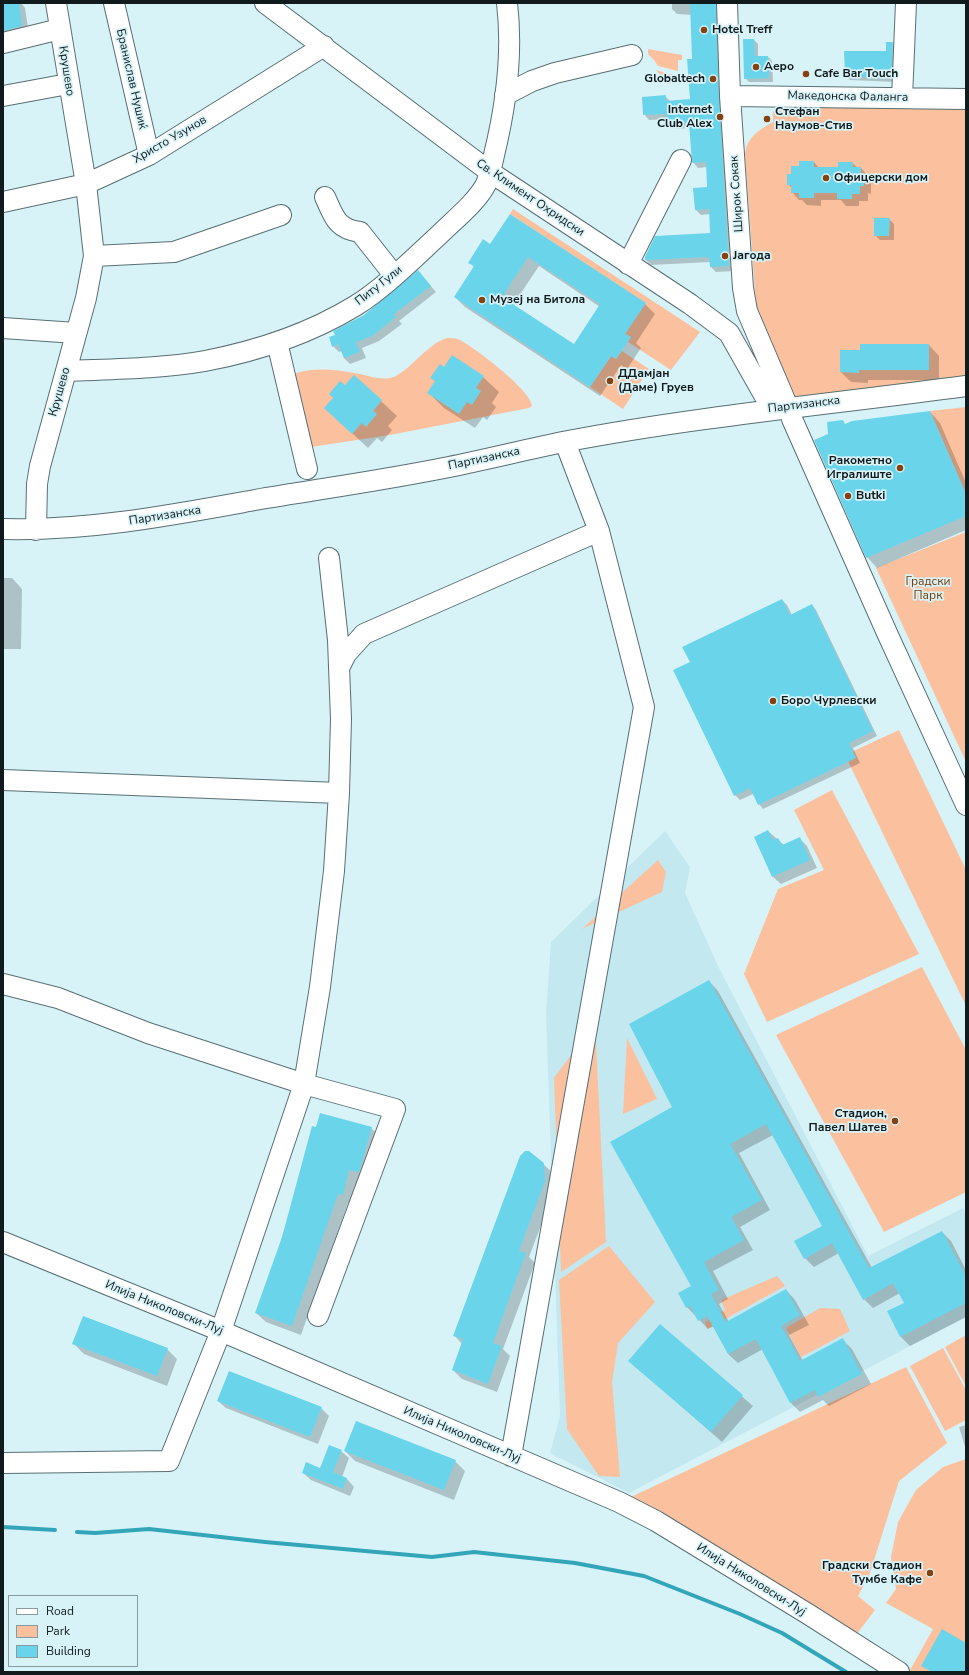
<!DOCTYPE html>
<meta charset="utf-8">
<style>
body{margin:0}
#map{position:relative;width:969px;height:1675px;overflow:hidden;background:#d8f3f8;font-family:"Nunito Sans",sans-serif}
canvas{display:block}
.frame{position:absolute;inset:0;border:4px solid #111a1c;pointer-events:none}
.legend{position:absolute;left:8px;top:1595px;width:130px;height:72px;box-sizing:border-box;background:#d8f3f8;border:1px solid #889ca0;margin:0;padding:5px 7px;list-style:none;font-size:12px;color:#111a1c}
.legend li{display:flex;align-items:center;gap:8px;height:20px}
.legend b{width:20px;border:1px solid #889ca0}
</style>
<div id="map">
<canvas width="969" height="1675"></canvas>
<div class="frame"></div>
<ul class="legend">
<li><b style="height:5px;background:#fff"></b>Road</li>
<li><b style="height:11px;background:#fbc09d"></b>Park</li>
<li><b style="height:11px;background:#6ad5ea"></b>Building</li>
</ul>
</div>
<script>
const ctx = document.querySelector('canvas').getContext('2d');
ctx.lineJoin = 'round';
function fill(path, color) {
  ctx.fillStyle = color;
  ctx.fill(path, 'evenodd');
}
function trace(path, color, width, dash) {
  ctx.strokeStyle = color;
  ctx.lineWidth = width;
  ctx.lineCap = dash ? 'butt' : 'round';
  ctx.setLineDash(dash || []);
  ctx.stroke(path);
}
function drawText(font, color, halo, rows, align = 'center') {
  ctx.font = font + ' "Nunito Sans",sans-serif';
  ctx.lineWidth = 3.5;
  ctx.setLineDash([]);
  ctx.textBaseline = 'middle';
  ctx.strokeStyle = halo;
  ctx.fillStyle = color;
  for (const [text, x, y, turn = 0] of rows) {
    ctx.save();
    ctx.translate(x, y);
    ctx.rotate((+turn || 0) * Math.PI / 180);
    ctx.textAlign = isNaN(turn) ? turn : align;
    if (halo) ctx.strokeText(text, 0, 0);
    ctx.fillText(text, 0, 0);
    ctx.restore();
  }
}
fill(new Path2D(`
 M665,831L690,867L685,893L719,968L868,1256L963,1208L966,1213V1317L629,1493L550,1453L560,1416L546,1014L551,942Z`), '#c4e8f0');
fill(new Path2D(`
 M648,49L682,55V60H678V71L658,66L654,60L648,54Z
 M656,70L669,74L677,75V80L673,83L667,84Z
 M793,104L966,105V378L794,398L756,305L745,154C747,137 759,130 773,122V112Z
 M513,209L700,332L671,370L628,342L631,337L625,334L645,303L510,214Z
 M447,338C452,338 456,338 460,340C474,347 532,391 532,406L529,408L390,435L311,447L294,374C313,366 341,370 360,374C370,376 380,380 390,378C408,374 426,344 447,338Z
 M622,351L649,369L623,409L590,387L611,356L616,359Z
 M966,407V494L930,411Z
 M966,532V762L876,568Z
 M899,730L966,870V1006L845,755Z
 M832,790L919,954L767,1022L744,974L778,889L824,870L794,810Z
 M658,860L666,872L662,892L582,929Z
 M922,967L966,1050V1192L884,1232L776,1035Z
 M595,1023L606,1242L561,1272L554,1078Z
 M627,1038L657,1099L623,1114Z
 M609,1246L655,1302L618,1343L612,1382L620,1477L599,1476L567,1429L559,1280Z
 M777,1276L785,1286L707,1329L705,1322L725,1310L721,1300Z
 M820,1308L840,1309L850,1331L801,1357L786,1328Z
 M966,1335V1386L945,1347Z
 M943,1348L966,1390V1420L945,1431L910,1366Z
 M906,1367L947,1443L899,1481L869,1576L858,1596L875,1610L856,1635L631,1497Z
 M966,1459V1672H909L933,1629L886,1603L896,1589L891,1557L898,1522L916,1490L943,1467Z`), '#fbc09d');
fill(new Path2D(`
 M3,3H21L25,8L29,34L3,43Z
 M672,3H721L734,271L716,272L711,267L710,262L651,265L646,260V257L711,233L710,214L701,215L696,210L708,188L707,167L698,168L693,162L691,128L674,129L668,124V119L649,120L644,114L665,96L671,102L691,100L693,60L692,15L677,14L672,9Z
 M754,40L758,44V57H768L772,61L773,82H749L745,78Z
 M892,43L897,47L896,82L850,80L846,76L887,52Z
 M814,162L819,168H839L852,163L858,168H861L868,176V181L871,184V194L868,193V201H859V206H846L841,200H821V206L807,205L802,200H799L792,192V188L788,184L792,175L800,167Z
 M510,215L645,304L655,314L636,343L641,348L627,369L621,365L600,396L465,307L455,297L475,268L469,262L490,245ZM539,266L600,307L574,346L513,305Z
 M889,219L894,224V240H880L875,235Z
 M418,271L436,292L399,321L402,324L379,341L362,348L366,358L350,364L344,358L342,351L339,352L333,346L336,335L365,316Z
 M929,345L939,356V380H868V383L851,382L841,372L861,351Z
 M445,368L483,377L499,392L492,403L496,407L487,420L483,417L475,428L444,408L429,393L436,382L432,378Z
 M354,376L397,416L388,426L392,430L382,442L377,438L368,448L325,408Z
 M930,412L940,423L966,483V530L877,568L867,557L846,425Z
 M3,578H12L22,589L21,649H3Z
 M782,600L787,605L792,615L812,605L816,610L877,736L853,748L860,763L763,809L759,804L753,794L740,800L735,795L691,662Z
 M768,831L784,845L799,838L807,846L817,868L781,884L773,877L755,838Z
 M709,981L718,991L872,1268L942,1232L951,1241L966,1270V1317L910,1346L901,1337L888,1312L905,1303L900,1293L873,1308L864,1299L839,1253L814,1267L805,1258L823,1226L773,1135L739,1153L770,1210L740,1227L753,1250L713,1271L728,1299L719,1304L729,1322L786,1290L795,1300L809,1325L789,1335L803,1361L843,1340L852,1349L871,1384L829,1406L823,1400L800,1412L791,1403L763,1349L738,1363L728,1354L714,1326L708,1329L687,1307L692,1287L674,1108Z
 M317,1128H371L381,1137L352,1204L348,1203L301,1335L266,1322L256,1313L283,1237Z
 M543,1164L553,1173L554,1191L529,1257L535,1263L503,1349L510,1356L497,1392L462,1379L453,1370L462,1344L454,1335Z
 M660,1326L753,1406L722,1442L630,1361Z
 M74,1344L167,1349L177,1359L167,1386L84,1354Z
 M218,1401L321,1408L329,1416L318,1444L226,1408Z
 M966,1425V1450L959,1427Z
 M341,1451L349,1458L342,1477L347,1479L354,1487L350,1496L311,1480L303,1473L321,1469Z
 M345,1451L455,1461L465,1471L454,1500L355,1461Z`), '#0003');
trace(new Path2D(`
 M3,1527L55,1530
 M77,1532L95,1533L149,1529L265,1542L432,1557L474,1552L575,1563L644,1576L740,1614L782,1633L846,1672`), '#33a5b9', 4);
fill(new Path2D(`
 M3,3H19L22,26L3,31Z
 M690,3H716L719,97L729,266L710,267L709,257L645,260V257L655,236L710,233L709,209L695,210L693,188L707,187L706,162L692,163L689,123L667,124V114L643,115L642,97L666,95V101L690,99L687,59H692Z
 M743,39H754L755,56H768L769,78L744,79Z
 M886,42H893L891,78L845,76L844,51H886Z
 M799,161H814V167H838V162H853V167H861V175H864V186H860V194H852V199H837V193H814V198H799V193H791V185H787V174H791V166H799Z
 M510,214L646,303L625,334L631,337L616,359L611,356L590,387L454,297L474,266L468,263L483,239L490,244ZM528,257L600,304L574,344L502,297Z
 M874,218H890L889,236H874Z
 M418,270L431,286L394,314L396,317L372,336L356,342L360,352L344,358L338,344L332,347L329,337L335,335L333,331L364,315Z
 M860,344H929V370H859V373L840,372V350H860Z
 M452,355L484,376L476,388L481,391L472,405L467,402L459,414L427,393L435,381L430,378L440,364L444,367Z
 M354,375L382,400L373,411L377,414L366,427L362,423L352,434L324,408L333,398L329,394L340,381L345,385Z
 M930,411L966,494V516L866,558L814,440L828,434L827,422L843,420L845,424L852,421Z
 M782,599L790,615L812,604L873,731L849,743L856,758L758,805L750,788L734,796L673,670L690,662L682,647Z
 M768,830L773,840L778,838L782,845L800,837L810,860L772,877L754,837Z
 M709,980L869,1268L942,1231L966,1277V1303L900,1337L887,1311L904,1303L893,1283L863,1300L832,1243L804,1259L794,1241L822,1226L766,1124L730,1144L762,1200L731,1217L744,1240L704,1262L719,1290L711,1294L726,1322L786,1289L800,1315L781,1326L800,1361L843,1338L862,1374L818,1397L815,1390L790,1403L756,1339L728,1354L707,1316L698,1321L690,1306L686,1308L678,1293L691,1286L610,1142L672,1107L629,1024Z
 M320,1113L372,1127L359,1172L349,1170L343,1195L338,1194L292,1326L255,1313L282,1237L312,1126L316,1127Z
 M525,1151H529L544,1163L545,1181L519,1251L526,1253L493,1343L502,1346L488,1384L452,1370L463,1339L453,1336L520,1156Z
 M83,1316L168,1348L157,1376L72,1344Z
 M660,1324L743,1395L711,1432L628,1361Z
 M229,1371L322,1407L310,1437L217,1401Z
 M356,1421L456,1460L444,1490L344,1451Z
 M329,1445L342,1450L333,1472L347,1478L343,1489L302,1473L306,1462L320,1468Z
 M942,1629L966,1643V1672H932L921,1666Z`), '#6ad5ea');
const minor = new Path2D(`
 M114,3L149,155
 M265,3L490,172L690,304L729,333L772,409
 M727,3L730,96L743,288L747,311L785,400
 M3,43L60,29
 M505,95L532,81L555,73L632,55
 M3,96L68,84
 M730,96L966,99
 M902,98L906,3
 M325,197C334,216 336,229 360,232L394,275
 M3,202L86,184L149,155L324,46
 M94,256L174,252L281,215
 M628,264L681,160
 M3,328L76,333
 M277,342L307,469
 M66,371C112,369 159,369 205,361C257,351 309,334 355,306C383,289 414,258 439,235C453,221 477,202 486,184C490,175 492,164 494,155C506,106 513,53 507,3
 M792,419L887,633L966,805
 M3,529C89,531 172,515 255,500C320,489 385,480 449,467C489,459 528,449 568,441C700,416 833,404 966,386
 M36,530L37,484L40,466L86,298L94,256L86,184L56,3
 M339,668L346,654L364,634L599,531
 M3,780L339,793
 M3,984L58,998L148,1033L304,1084L395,1109L318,1316
 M3,1242L221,1331L619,1502L656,1521L808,1614L899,1672
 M511,1456L644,707L599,531L565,442
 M3,1463L169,1461L221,1331L304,1084L320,987L334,871L339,793L341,719L338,640L329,558`);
trace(minor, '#586f74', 22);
trace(minor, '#fff', 20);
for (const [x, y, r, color] of [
 [704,30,4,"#844210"],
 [756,67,4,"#844210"],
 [806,74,4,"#844210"],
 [713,79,4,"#844210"],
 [720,117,4,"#844210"],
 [767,119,4,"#844210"],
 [826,178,4,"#844210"],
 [725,256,4,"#844210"],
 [482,300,4,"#844210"],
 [610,381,4,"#844210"],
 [900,468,4,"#844210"],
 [848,496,4,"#844210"],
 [773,701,4,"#844210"],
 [895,1121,4,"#844210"],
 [930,1573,4,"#844210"]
]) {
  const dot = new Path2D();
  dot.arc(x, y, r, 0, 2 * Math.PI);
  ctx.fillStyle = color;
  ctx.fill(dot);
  trace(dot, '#d8f3f8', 1.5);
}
drawText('bold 12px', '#111a1c', '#d8f3f8', [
 ["Hotel Treff",712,30],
 ["Аеро",764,67],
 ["Cafe Bar Touch",814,74],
 ["Globaltech",705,79,"right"],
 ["Internet",712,110,"right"],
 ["Club Alex",712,124,"right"],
 ["Стефан",775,112],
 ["Наумов-Стив",775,126],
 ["Офицерски дом",834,178],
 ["Јагода",733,256],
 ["Музеј на Битола",490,300],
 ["ДДамјан",618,374],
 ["(Даме) Груев",618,388],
 ["Ракометно",892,461,"right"],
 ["Игралиште",892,475,"right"],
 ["Butki",856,496],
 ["Боро Чурлевски",781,701],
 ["Стадион,",887,1114,"right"],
 ["Павел Шатев",887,1128,"right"],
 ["Градски Стадион",922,1566,"right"],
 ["Тумбе Кафе",922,1580,"right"]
], 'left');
drawText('12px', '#111a1c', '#d8f3f8', [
 ["Крушево",66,71,81],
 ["Бранислав Нушиќ",131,79,77],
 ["Македонска Фаланга",848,97,1],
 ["Христо Узунов",170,140,-30],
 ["Широк Сокак",737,194,-94],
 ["Св. Климент Охридски",530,198,34],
 ["Питу Гули",379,286,-38],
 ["Крушево",60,392,-74],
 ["Партизанска",804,405,-7],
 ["Партизанска",484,459,-12],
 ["Партизанска",165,516,-9],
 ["Илија Николовски-Луј",164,1308,22],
 ["Илија Николовски-Луј",462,1435,23],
 ["Илија Николовски-Луј",751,1580,32]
]);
drawText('12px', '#793903', '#d8f3f8', [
 ["Градски",928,582],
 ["Парк",928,596]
]);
</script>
